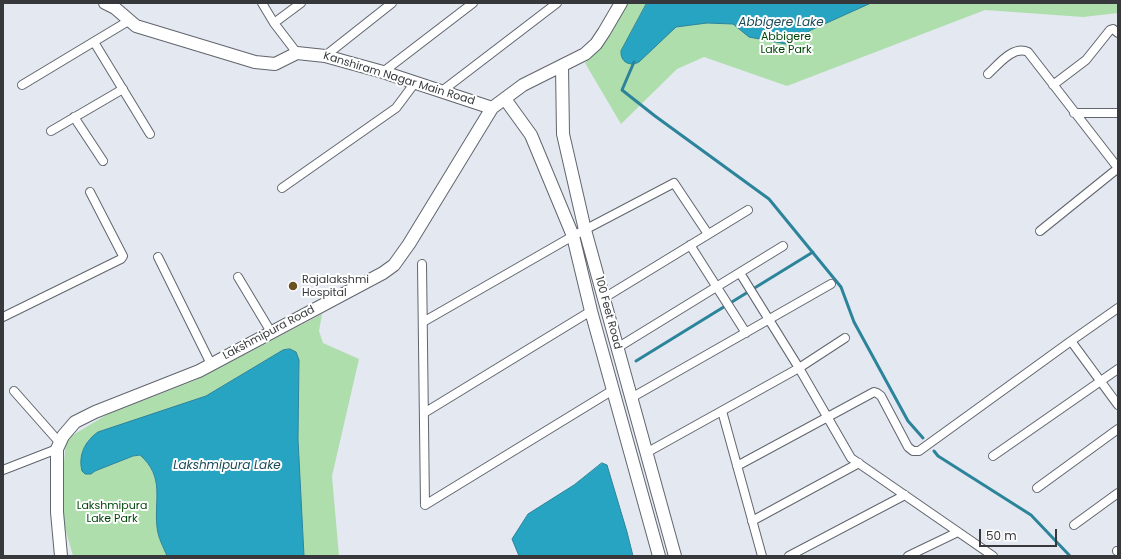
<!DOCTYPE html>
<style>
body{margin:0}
#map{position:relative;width:1121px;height:559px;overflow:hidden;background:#e3e8f1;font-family:Poppins,sans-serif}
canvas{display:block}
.frame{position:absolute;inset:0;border:4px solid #36383b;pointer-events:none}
.scale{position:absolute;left:979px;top:529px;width:78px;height:18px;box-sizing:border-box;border:2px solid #36383b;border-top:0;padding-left:5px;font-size:12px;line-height:14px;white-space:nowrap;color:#36383b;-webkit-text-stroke:3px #fff;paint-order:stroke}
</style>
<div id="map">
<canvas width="1121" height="559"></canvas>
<div class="frame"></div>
<div class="scale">50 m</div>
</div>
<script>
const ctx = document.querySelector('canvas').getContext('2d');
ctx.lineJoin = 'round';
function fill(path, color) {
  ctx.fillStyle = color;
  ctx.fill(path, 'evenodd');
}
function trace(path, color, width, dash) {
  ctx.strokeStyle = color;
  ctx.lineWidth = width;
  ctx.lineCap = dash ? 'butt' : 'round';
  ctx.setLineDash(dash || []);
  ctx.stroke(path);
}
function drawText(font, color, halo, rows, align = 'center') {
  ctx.font = font + ' Poppins,sans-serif';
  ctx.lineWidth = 4;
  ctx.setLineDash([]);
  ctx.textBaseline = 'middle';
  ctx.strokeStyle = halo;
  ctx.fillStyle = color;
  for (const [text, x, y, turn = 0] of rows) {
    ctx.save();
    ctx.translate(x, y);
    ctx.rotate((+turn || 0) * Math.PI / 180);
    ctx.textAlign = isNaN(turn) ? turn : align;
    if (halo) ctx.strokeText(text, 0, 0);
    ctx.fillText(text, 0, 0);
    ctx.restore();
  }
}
fill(new Path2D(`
 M626,3H1118V13L1083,17L985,10L787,86L704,57L677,69L621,124L585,63L606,41Z
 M322,314L319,331L323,343L359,359L332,476L339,556H304L298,439L299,359L283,350L206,396L160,412L88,440L82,452L81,468L85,474H91L95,471L133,456L140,455C163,476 155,497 157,524C157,536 163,545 167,556H73L60,510L66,439L108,414L196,380Z`), '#afdead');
const water = new Path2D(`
 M647,3H871L811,30L786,44L749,37L733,24L707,23L676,27L639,62C630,67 620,62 621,51Z
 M290,349L296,352L299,360L298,439L304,556H167C163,546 158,538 157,527C154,499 165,477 140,455L133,456L95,471L91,474H85L82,471C78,455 85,441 98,432L206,396L283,350Z
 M602,463L607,465L627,532L633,556H519L512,539L528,514L574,485Z`);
fill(water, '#28a4c3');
trace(water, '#2c849a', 1);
trace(new Path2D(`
 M634,62L622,90L655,116L769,199L841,287L854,322L908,421L923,438
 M636,361L813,252
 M934,451L938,456L1031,515L1070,556`), '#2c849a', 3);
const street = new Path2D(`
 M262,3L274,23L297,53
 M274,23L301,3
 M94,42L150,134
 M325,56L392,3
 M383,72L473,3
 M988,74C998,65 1013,45 1028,52L1118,168
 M22,85L130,20
 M1053,85L1086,60L1110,30L1113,29L1118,33
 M442,91L557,3
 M1074,113H1118
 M74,117L103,161
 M51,131L123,89
 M282,188L396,108L414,84
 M1040,231L1117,169H1118
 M690,245L746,333
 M158,257L211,364
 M422,264L425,505
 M740,273L799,368L851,458L993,556
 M238,277L271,332
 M604,298L748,210
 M3,317L121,259L123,256L90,192
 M423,322L573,236L674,183L708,234
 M1071,341L1118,308
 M617,348L783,246
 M14,391L60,443
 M631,398L831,284
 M722,411L762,556
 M424,413L591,311
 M646,453L799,368L845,338
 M993,456L1118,369
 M737,466L874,392L877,393L881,396L908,447L913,451H919L1071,341L1118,405
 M3,470L57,449
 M1037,488L1118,429
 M425,505L613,390
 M752,521L859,463
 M1074,525L1118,493
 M1117,551H1118
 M789,556L905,495
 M908,556L958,532`);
const secondary = new Path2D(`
 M105,3L115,8L136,26L255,62L275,64L297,53L325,56L383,72L492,108
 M562,66L563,134L585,230L675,556
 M505,99L531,135L573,236L591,311L659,556
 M61,556L57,512V449L63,436L75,422L95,412L199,371L383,273L394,265L409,244L492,108L523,85L585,54L596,44L604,32L621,3`);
trace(street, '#61656d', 10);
trace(secondary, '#61656d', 14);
trace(street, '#fff', 8);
trace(secondary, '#fff', 12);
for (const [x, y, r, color] of [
 [293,286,5,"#6a5323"]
]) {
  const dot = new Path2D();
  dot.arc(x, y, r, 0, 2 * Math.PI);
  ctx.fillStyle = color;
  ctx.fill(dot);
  trace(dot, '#fff', 1.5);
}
drawText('11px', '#004708', '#fff', [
 ["Abbigere",786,37],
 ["Lake Park",786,50],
 ["Lakshmipura",112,506],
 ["Lake Park",112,519]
]);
drawText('11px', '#36383b', '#fff', [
 ["Kanshiram Nagar Main Road",399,79,17],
 ["100 Feet Road",608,313,75],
 ["Lakshmipura Road",269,333,-28]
]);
drawText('11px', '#36383b', '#fff', [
 ["Rajalakshmi",302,280],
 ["Hospital",302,293]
], 'left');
drawText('italic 12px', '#1a4b59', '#fff', [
 ["Abbigere Lake",781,23],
 ["Lakshmipura Lake",227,466]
]);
</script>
